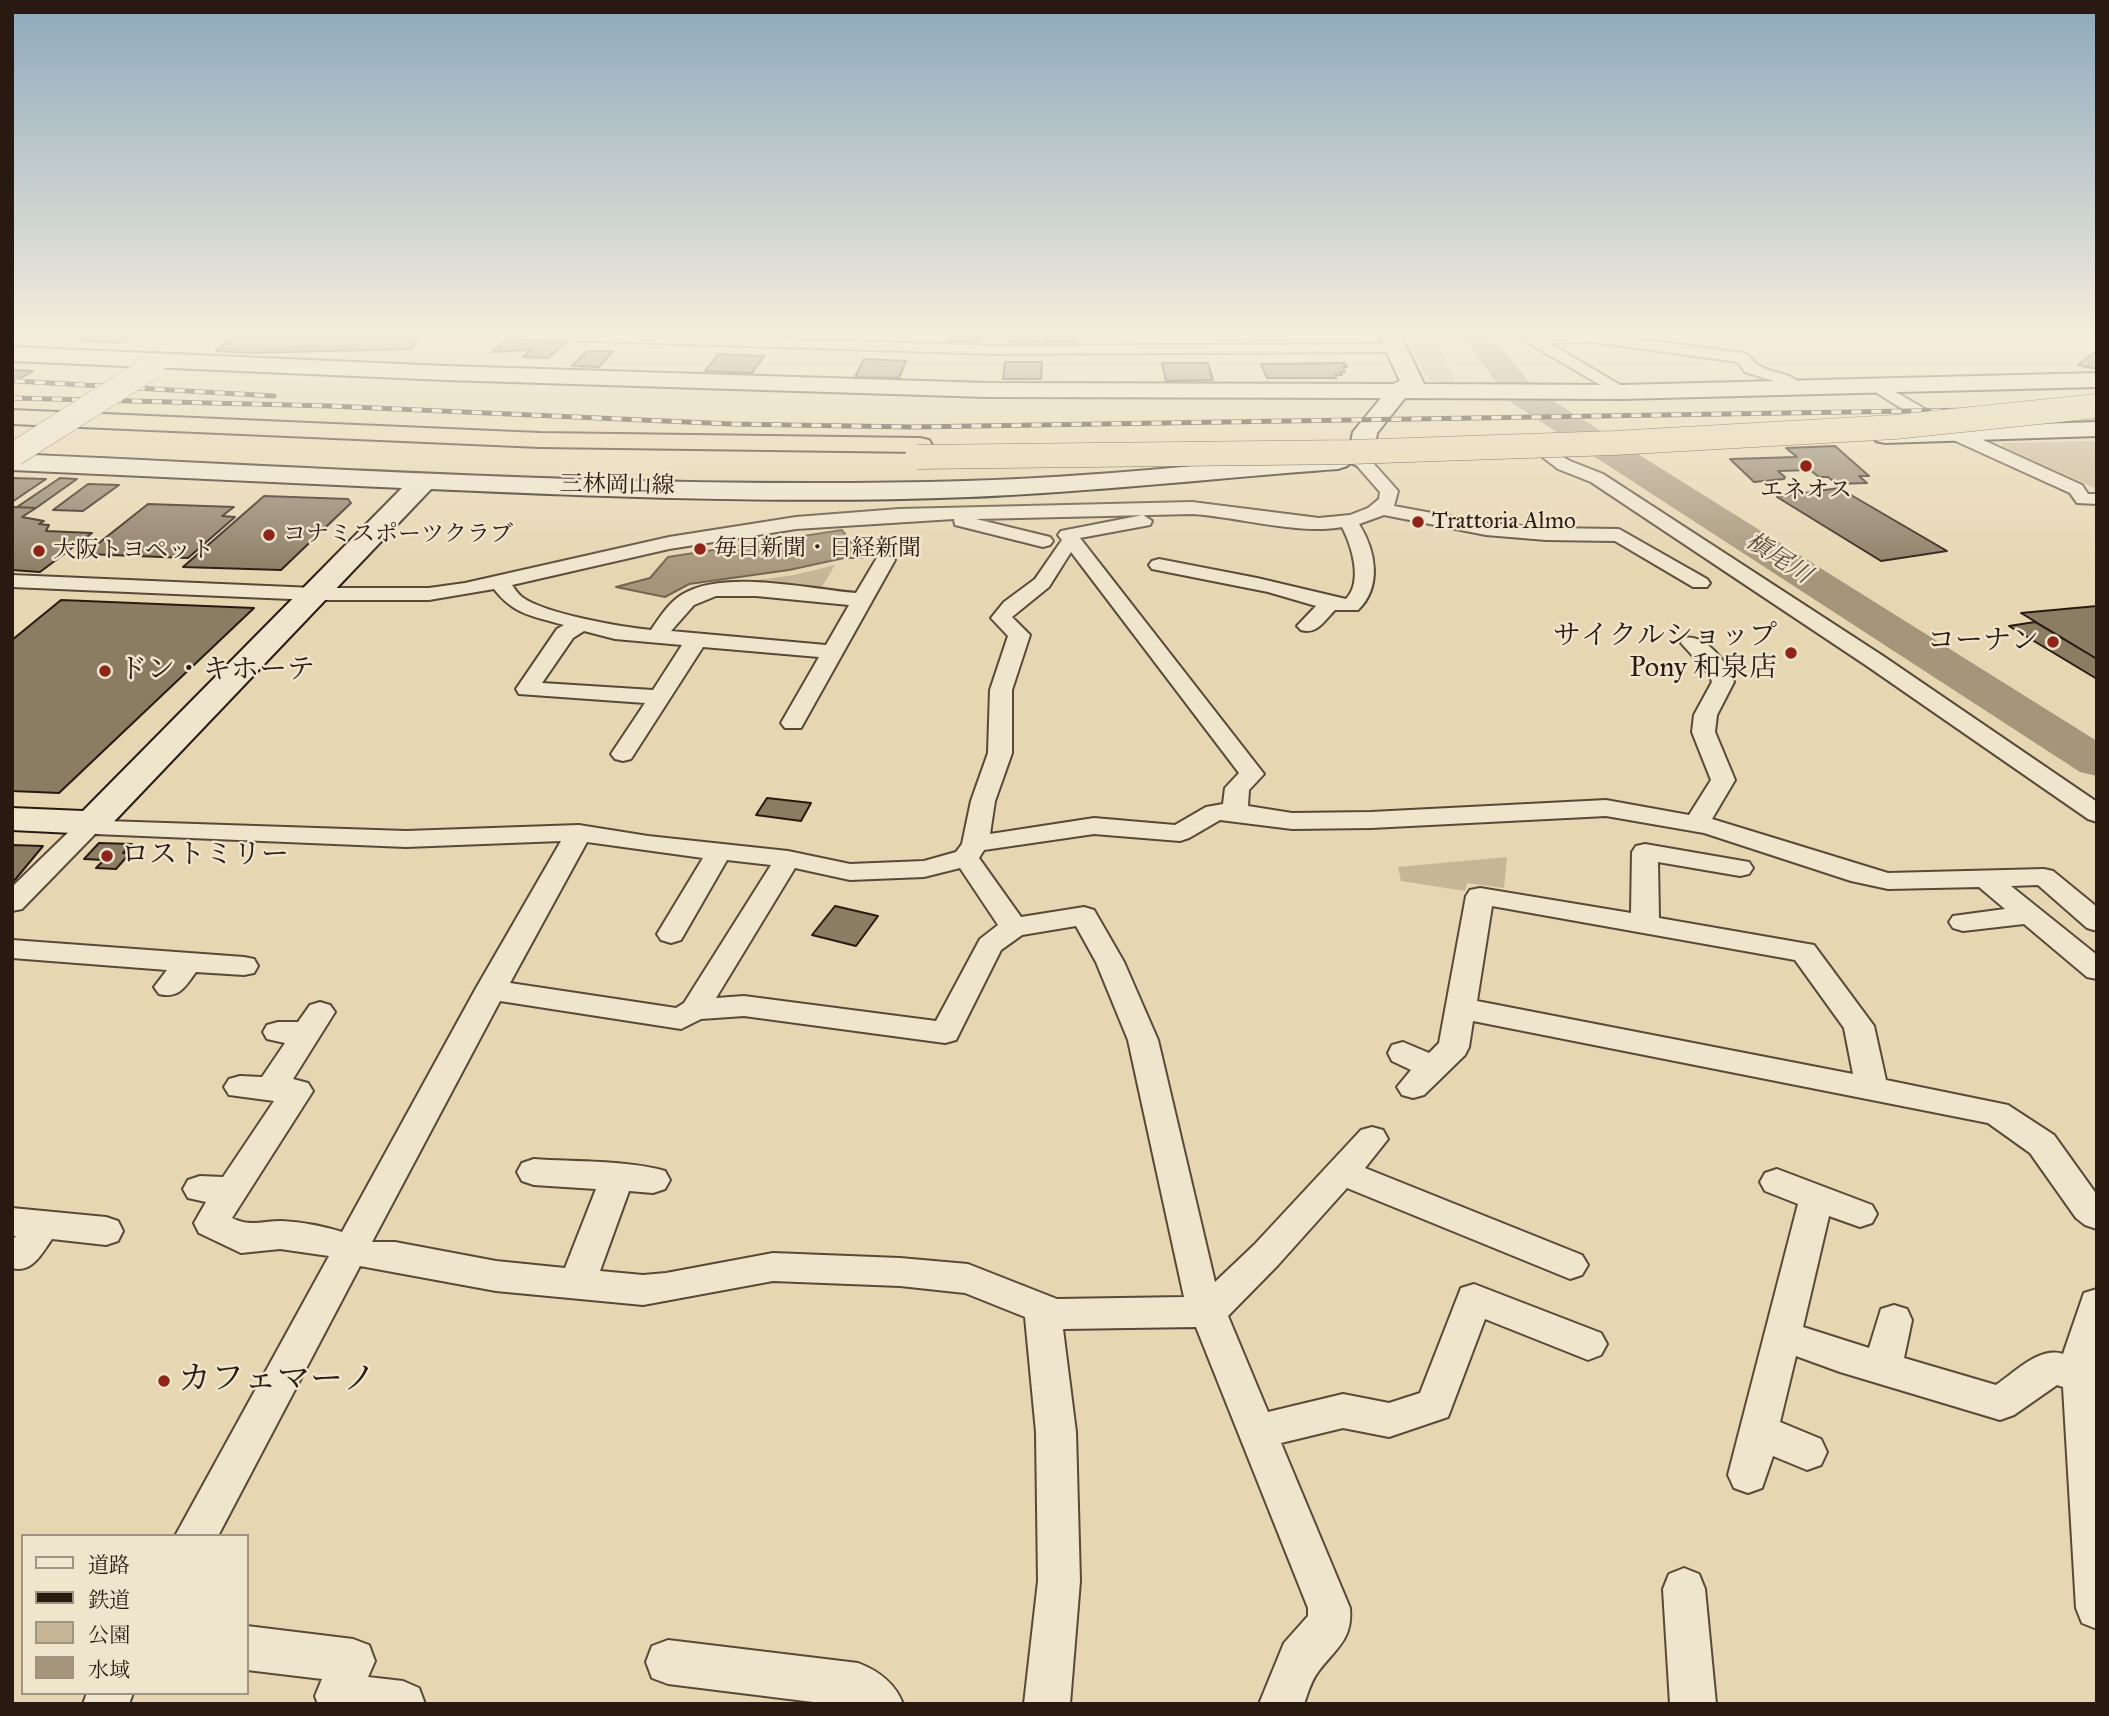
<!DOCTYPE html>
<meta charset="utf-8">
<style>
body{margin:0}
#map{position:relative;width:2109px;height:1716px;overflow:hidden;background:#e6d6b1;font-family:"IM FELL Great Primer","Noto Serif JP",serif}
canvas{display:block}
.frame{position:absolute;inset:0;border:14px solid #281a11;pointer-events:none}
.legend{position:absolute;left:21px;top:1534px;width:228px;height:161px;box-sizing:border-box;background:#efe4cc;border:2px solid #9f9381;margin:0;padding:9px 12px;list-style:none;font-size:21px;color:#281a11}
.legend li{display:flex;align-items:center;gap:14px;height:35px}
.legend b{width:35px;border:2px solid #9f9381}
</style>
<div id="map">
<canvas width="2109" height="1716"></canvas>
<div class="frame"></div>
<ul class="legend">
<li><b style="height:9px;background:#efe4cc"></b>道路</li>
<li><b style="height:9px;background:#281a11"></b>鉄道</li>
<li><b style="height:19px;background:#c6b696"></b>公園</li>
<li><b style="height:19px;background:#a5967b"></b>水域</li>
</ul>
</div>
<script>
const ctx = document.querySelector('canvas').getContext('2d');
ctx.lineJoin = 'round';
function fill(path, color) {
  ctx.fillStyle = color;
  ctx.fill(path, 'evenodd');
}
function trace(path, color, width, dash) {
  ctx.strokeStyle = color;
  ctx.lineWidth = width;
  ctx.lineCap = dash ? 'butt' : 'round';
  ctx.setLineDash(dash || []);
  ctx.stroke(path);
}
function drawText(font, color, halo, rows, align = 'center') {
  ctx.font = font + ' "IM FELL Great Primer","Noto Serif JP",serif';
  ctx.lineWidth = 5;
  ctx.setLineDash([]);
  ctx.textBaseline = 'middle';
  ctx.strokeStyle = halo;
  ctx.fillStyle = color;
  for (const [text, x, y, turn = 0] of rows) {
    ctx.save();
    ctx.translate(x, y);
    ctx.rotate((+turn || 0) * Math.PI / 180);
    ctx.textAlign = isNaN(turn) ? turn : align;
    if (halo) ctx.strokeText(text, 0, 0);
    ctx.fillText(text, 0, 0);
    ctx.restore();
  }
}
fill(new Path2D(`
 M1403,336H1434L1456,383L1430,381Z
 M2097,441V489L2002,446L2003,443Z
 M835,565L819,592L730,584L794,575Z
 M1507,857L1504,888L1467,883L1465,891L1401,881L1398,867Z`), '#c6b696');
const water = new Path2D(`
 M842,530L863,558H844L789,570L689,584L665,597L616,587L650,578L668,557Z`);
fill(water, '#a5967b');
trace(water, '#736451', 2);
fill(new Path2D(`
 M1462,336H1492L1534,389L2097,741V776L2080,772L1512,403Z`), '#a5967b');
const building = new Path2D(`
 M91,336H132L120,343L81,341Z
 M232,336H421L412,349L249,353L216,351Z
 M950,336H980V341H949Z
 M1009,336H1039V342H1009Z
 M1044,336H1074L1075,342H1044Z
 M506,339L566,342L548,358L523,357L531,350L492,352Z
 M2097,350V369L2078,365Z
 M587,351H613L599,367L572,366Z
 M718,354L764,356L752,373L705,371Z
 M864,359L906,361L899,378L855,377Z
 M1005,362H1042L1041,379H1003Z
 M1162,363H1208L1213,380L1166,381Z
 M1345,363L1347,367H1343L1345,372H1340L1342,375H1335L1336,378H1267L1261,364Z
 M12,370L33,371L12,383Z
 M1835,446L1869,476H1859L1867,483L1837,484L1828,477H1819L1810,470L1778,471L1785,477L1784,479L1754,482L1730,459L1797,457L1786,448Z
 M12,478H13L46,479L12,502Z
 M60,478L77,479L36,508L17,507Z
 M88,484L119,485L83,511L53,510Z
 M1839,488L1947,551L1881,561L1777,497Z
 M264,496L348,499L351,503L281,570L183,567Z
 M148,504L234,507L222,516L235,517L188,558L85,554Z
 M12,507L36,508L22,517L44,521L39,524L49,525L46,531L92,533L40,572L12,570Z
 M61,600L254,608L59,793L12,791V640Z
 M2097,606V659L2021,613Z
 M2035,622L2097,659V679L2009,626Z
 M767,798L811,803L801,821L756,815Z
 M99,843L132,844L123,853H130L116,869L96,868L104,860L84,859Z
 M12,845L43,846L14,881H12Z
 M835,906L878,916L856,946L812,935Z`);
fill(building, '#8b7c64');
trace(building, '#281a11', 2);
const street = new Path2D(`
 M556,336H710L995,346L1396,344L1403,348L1396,352L995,354L563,340Z
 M1524,336H1614L1743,353L1748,355C1764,378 1787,367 1804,387L1796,392L1783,384L1745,372L1738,362L1593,342L1549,343L1627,389L1629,392L1627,395L1621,397L1525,341Z
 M1875,380L1961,430L2082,485L2088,494H2097V504L2077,503L2070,493L1949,438L1869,388L1867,385Z
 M1541,444L1570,461L1603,474L1883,656L2097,802V822L2088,819L1867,666L1591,482L1558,469L1532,449Z
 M1360,454L1366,455L1398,491L1394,506L1486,523L1546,528L1619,529L1707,579L1710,583L1707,587H1693L1615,541L1546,540L1486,535L1384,515L1359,524C1376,551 1382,587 1358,610H1335C1324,621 1317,635 1301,630L1297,626L1316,606L1268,592L1152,569L1149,565L1152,561L1159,559L1257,578L1346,599C1363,582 1352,546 1342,527C1298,535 1239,517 1192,514L976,519L1050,537L1053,541L1050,545L1043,547L955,525L954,519L796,529L669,549L512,585C515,589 518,594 522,597C545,614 621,627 651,630C660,617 669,602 683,594C724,569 810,589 856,593L878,556L885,554L895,560L801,728H785L781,723L819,657L703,647L631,759L623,761L615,759L611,754L645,703L519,694L516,689L557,629L564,625C533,616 514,615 494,589L429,600H314L12,587V575L314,588H429L465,583L669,537L796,517L899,509L1192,502L1319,518L1350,515L1368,508L1379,499L1380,492L1351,459ZM716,596H756L849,605L826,645L671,631L694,605ZM584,631L615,639L682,645L653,690L542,683L573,638Z
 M1143,515L1152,521L1150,525L1080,538L1264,774L1249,790L1248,806L1292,813L1371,812L1606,800L1689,815L1711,780L1692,732L1694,715L1712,682L1709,674L1681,643L1684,638C1705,633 1729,664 1734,682L1717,715L1715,732L1735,780L1712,819L1888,873L2044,869L2053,871L2097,907V931L2087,928L2038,885L2011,886L2097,955V979L2087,977L2024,924L1963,931L1953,928L1949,922L1953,916L2005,909L1979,887L1888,889L1851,881L1704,833L1606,816L1371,828L1292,829L1220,820L1189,838L1180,841L1094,834L984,850L979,858L1021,917L1084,907L1094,910L1124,962L1158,1040L1215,1282L1254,1245L1361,1130L1372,1127L1383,1130L1388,1139L1365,1168L1582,1255L1588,1265L1582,1275L1570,1279L1347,1188L1278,1265L1228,1316L1268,1412L1343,1394L1389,1403L1420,1393L1461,1288L1474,1284L1601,1333L1607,1344L1601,1355L1588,1360L1485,1319L1448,1417L1389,1437L1343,1428L1281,1443L1350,1608C1353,1640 1335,1649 1318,1672C1311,1681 1308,1693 1304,1704H1259L1284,1643L1308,1616V1608L1196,1327L1063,1329L1076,1432L1080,1581L1070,1704H1024L1038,1581L1036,1432L1025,1317L965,1293L900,1286L773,1281L643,1305L496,1291L360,1266L218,1536H175L329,1256L280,1249L241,1253L199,1233L194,1223L206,1202L188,1198L183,1189L188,1180L200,1176L223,1177L274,1101L229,1095L224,1087L229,1079L240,1076L262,1077L285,1043L267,1039L263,1032L267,1025L278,1022H298L310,1005L320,1002L330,1005L335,1012L293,1079L308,1083L313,1091L232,1218C250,1227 263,1221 281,1221C302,1222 323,1226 342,1232L475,990L561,841L406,847L95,834L22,909L12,911V887L83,818L92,815L106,821L406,831L579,825L648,836L788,851L850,864L924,861L956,852L962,844L971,801L988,753L990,690L1008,636L991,618L1004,602L1035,579L1062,540L1058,535L1061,531ZM1071,552L1239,773L1225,788L1223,804L1206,807L1175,825L1094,818L990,834L995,801L1012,753V690L1030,635L1012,617L1049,587ZM587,842L703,858L657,934L661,940L671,943L681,940L727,860L771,865L684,1003L676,1008L510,983ZM795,868L850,880L924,877L960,868L998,925L980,939L936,1021L744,996L716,998ZM1076,926L1096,962L1128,1040L1184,1297L1057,1299L968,1264L900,1258L773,1253L666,1273L643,1275L600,1271L629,1191L653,1193L665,1189L670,1180L665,1171C629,1160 573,1162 534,1159L522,1163L517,1172L522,1181L534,1185L596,1189L565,1268L496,1261L395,1242H372L500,1001L681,1029L701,1019L744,1016L945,1043L956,1040L1001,950L1022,935Z
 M1645,844L1749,862L1753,868L1749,874L1740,876L1658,862L1659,918L1814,945L1874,1026L1886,1080L2008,1105L2054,1135L2097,1195V1229L2085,1225L2076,1218L2030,1153L1988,1123L1473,1021L1469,1047L1465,1055L1424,1095L1413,1098L1402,1095L1397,1087L1411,1070L1392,1061L1388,1053L1392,1045L1403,1042L1429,1053L1439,1043L1466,896L1470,890L1480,888L1631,913L1632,852L1636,846ZM1492,906L1795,960L1844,1028L1853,1074L1477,1001Z
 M12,940L244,957L254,959L258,966L254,973L244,975L196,972C185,987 179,999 159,994L154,987L167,970L12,958Z
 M1777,1169L1872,1205L1877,1214L1872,1223L1860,1227L1829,1216L1803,1327L1869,1348L1881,1309L1894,1305L1907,1309L1912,1320L1904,1358L1996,1385C2015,1372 2040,1346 2063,1354L2084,1293L2097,1289V1629L2082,1623L2076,1608L2063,1387L2057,1385L2014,1415L2000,1420L1840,1372L1796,1356L1780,1422L1821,1439L1827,1452L1821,1465L1807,1470L1773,1456L1762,1488L1748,1493L1734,1488L1728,1475L1798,1204L1765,1191L1760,1182L1765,1173Z
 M12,1208L106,1217L118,1221L123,1231L118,1241L106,1245L52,1239C42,1253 32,1274 12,1268V1240L16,1236H12Z
 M1684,1568L1699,1574L1705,1589L1716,1704H1670L1663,1589L1669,1574Z
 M247,1626L353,1639L369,1645L375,1661L368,1677L403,1681L419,1688L425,1704H318L315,1696L322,1679L247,1670Z
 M668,1640L858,1663C879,1671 895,1683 903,1704H829L668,1684L652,1678L646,1662L652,1646Z
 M87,1693H133L129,1704H83Z`);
const secondary = new Path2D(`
 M1379,336H1401L1424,384L1621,385L2097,373V387L1621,399L1405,398L1377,433L1373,459L1369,464L1360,467L1350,463L1347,466L1338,469C1215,478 1093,492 969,497C790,504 610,497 431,489L105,831L92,834L12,830V808L83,811L402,488L12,470V454C330,468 648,490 966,481C1090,478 1214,463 1338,453L1348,457L1353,432L1381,398L987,397L446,380L12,361V347L446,366L987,383L1393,384L1400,381Z
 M2097,422V436L1885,443L1876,441L1873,436L1876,431L1885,429Z`);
const highway = new Path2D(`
 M12,410L540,433L920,438L929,440L932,445L929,450L920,452L540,447L12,424Z`);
trace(street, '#584939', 4);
trace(secondary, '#281a11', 4);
trace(highway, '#281a11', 4);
fill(street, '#efe4cc');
fill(secondary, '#efe4cc');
fill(highway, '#e6d6b1');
const rail = new Path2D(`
 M15,381L274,396
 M12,398L330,406L732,424L912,427L2097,408`);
trace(rail, '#281a11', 5);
trace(rail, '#efe4cc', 3.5, [10]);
const secondaryBridge = new Path2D(`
 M14,454L152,367`);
const highwayBridge = new Path2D(`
 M917,457L1351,452L1614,443L1895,427L2097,406`);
trace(secondaryBridge, '#281a11', 25, []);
trace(highwayBridge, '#281a11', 25, []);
trace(secondaryBridge, '#efe4cc', 24);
trace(highwayBridge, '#e6d6b1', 24);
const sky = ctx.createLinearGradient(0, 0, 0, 577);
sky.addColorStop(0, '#8da8bc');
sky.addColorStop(0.58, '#f4eddc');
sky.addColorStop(1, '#f4eddc00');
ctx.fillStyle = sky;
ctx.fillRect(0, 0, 2109, 577);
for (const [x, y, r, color] of [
 [1806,466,7,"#8f2418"],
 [1418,522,7,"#8f2418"],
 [269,535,7,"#8f2418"],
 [700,549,7,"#8f2418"],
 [39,551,7,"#8f2418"],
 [2053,642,7,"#8f2418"],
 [1791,653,7,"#8f2418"],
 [105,671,7,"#8f2418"],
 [107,856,7,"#8f2418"],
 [164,1381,7,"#8f2418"]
]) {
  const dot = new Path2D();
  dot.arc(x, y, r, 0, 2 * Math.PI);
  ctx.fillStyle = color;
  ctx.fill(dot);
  trace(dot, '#efe4cc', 2.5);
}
drawText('23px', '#281a11', '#efe4cc', [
 ["三林岡山線",617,486,1]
]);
drawText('23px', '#281a11', '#efe4cc', [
 ["エネオス",1806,491,"center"],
 ["Trattoria Almo",1432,522],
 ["コナミスポーツクラブ",283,535],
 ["毎日新聞・日経新聞",714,549],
 ["大阪トヨペット",53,551]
], 'left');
drawText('italic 24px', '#5a4c3b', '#efe4cc', [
 ["槇尾川",1778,559,33]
]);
drawText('28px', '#281a11', '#efe4cc', [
 ["サイクルショップ",1777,637],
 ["Pony 和泉店",1777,669],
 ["コーナン",2039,642],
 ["ドン・キホーテ",119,671,"left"],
 ["ロストミリー",121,856,"left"]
], 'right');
drawText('33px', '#281a11', '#efe4cc', [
 ["カフェマーノ",178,1381]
], 'left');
</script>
